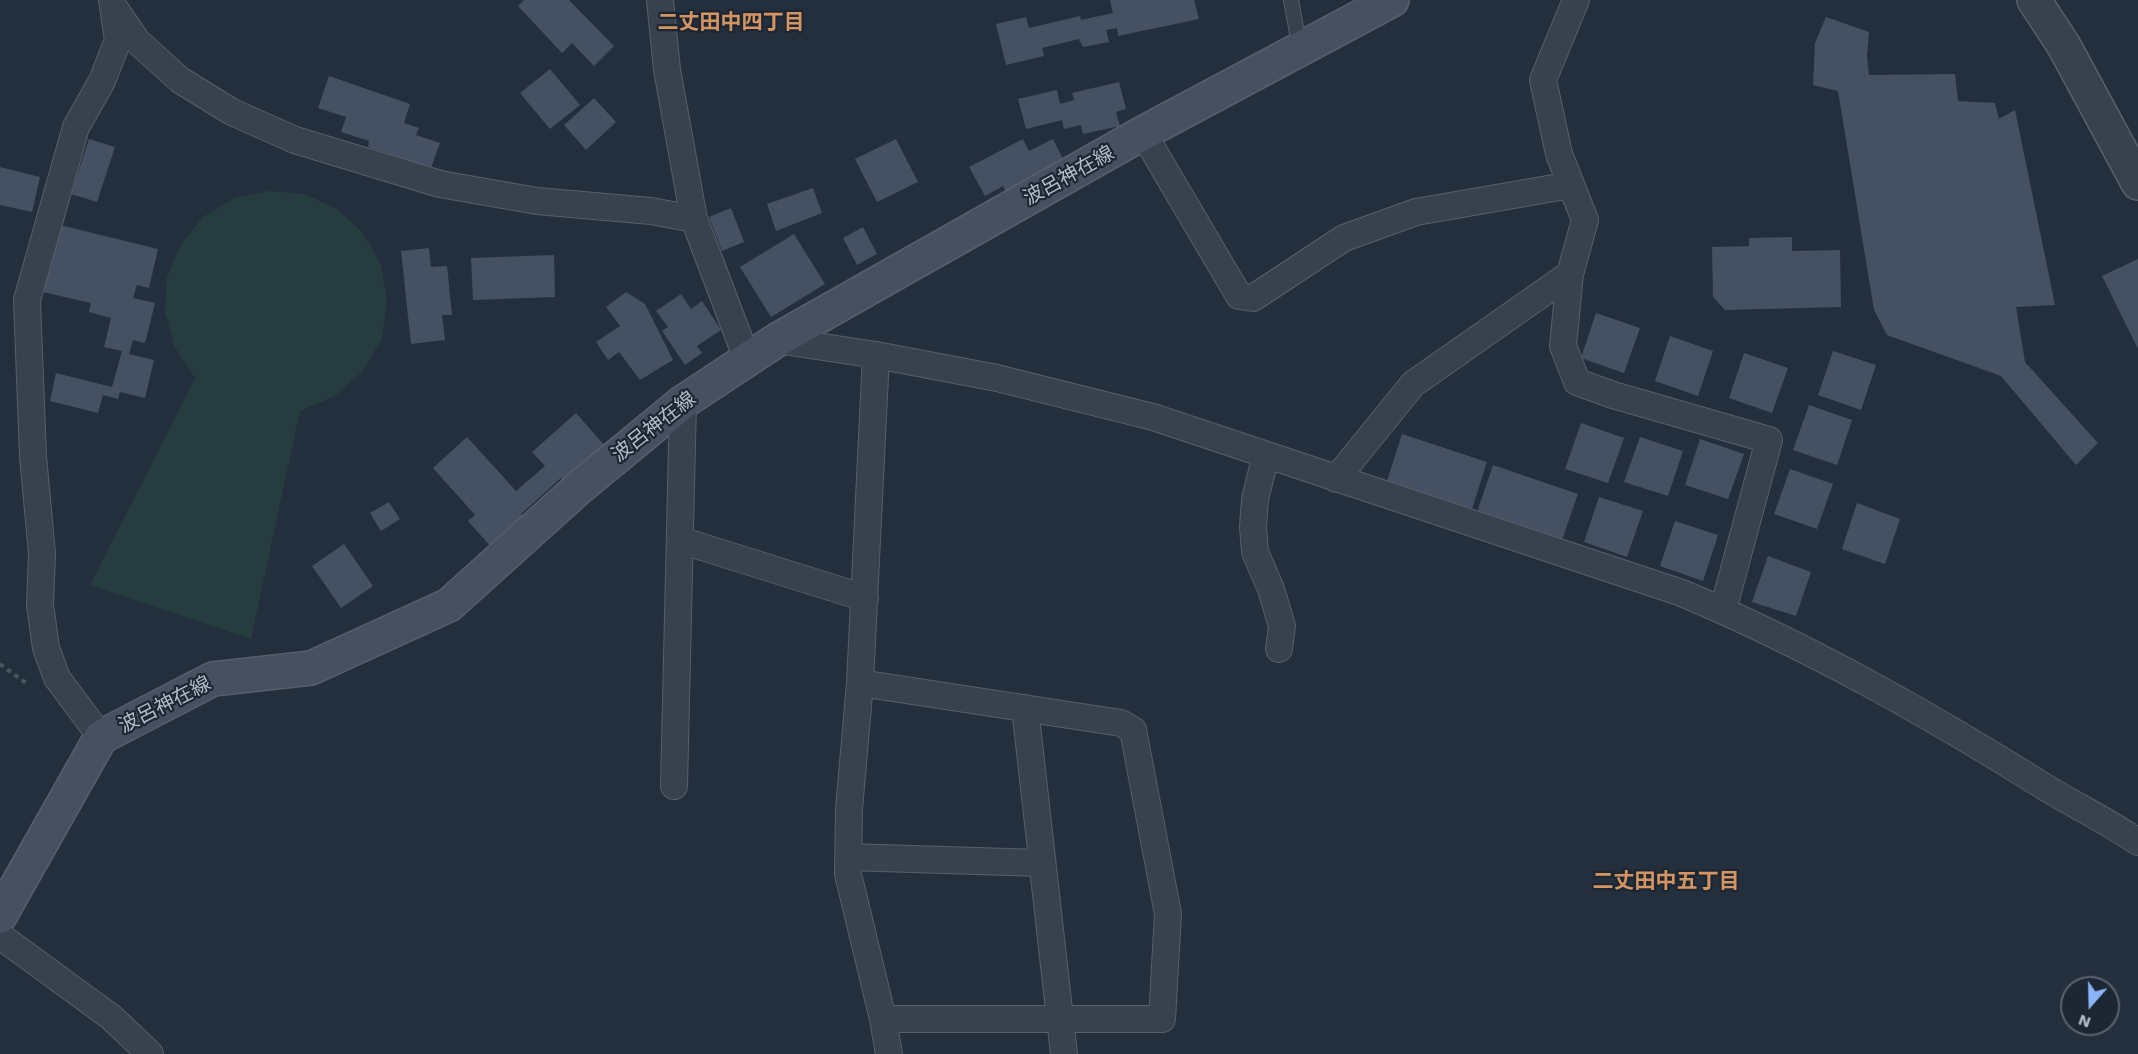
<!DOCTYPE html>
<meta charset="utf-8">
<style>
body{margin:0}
#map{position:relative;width:2138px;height:1054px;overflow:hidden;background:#242f3e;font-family:"Work Sans",sans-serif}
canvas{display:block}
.north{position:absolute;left:2060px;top:976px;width:60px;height:60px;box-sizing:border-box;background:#1d2633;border:2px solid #59626f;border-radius:50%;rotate:200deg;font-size:16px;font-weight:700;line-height:24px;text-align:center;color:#b4bcc9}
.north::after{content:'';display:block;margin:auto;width:21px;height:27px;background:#8ab4f8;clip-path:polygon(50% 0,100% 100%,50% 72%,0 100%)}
</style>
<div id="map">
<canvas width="2138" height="1054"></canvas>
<div class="north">N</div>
</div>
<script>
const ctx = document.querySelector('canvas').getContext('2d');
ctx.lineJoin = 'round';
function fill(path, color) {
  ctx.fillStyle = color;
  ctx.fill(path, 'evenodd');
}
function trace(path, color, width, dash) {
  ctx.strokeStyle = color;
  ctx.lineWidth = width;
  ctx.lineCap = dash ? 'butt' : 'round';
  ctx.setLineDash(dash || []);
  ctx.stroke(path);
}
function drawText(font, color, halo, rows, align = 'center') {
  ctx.font = font + ' "Work Sans","Noto Sans JP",sans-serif';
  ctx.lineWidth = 4.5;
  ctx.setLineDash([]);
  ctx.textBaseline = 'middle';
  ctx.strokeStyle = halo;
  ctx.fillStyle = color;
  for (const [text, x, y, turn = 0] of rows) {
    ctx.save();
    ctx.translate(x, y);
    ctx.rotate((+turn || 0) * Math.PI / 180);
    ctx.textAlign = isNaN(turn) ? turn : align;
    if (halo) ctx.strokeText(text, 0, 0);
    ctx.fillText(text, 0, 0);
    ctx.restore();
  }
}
fill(new Path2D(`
 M269,191L304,194L337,209L363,233L381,264L387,301L382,338L363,371L335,396L300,411L251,639L90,585L195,378L174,346L165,312L167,277L181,244L203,217L234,198Z`), '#263c3f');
fill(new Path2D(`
 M524,0H569L614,46L594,66L572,43L562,53L518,6Z
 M1110,0H1194L1199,19L1118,36L1117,28L1106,30L1109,42L1083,47L1079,39L1042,48L1044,56L1006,65L996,24L1026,17L1029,28L1080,16L1081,20L1113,13Z
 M1826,17L1869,32L1867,55L1869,75L1955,74L1958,101L1995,103L1999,119L2015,110L2055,305L2016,307L2025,362L2098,443L2076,465L2001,376L1887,335L1874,310L1838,91L1813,85L1815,43Z
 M550,69L580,105L550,129L520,93Z
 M329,76L410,104L404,123L419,128L416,135L440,143L431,168L368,147L369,141L341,132L346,117L318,108Z
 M1119,82L1126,109L1116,112L1120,126L1083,134L1081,125L1064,129L1062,120L1026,129L1018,99L1057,90L1060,104L1074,100L1072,93Z
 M594,98L616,122L586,150L564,125Z
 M89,139L115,147L97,202L71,194Z
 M896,139L918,182L877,202L855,159Z
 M1023,139L1029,151L1053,139L1068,169L1007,194L1003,186L985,196L969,167Z
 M0,167L40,177L32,212L0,205Z
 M813,188L822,213L776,231L767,204Z
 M731,208L744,242L722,251L709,217Z
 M60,225L158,249L149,288L137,285L133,298L155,303L145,343L133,340L129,354L154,360L145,398L120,392L118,399L103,395L98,413L50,401L56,373L112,387L122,351L104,347L111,318L89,312L91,303L43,292Z
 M863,227L877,254L857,265L843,238Z
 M794,234L825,284L771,317L740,267Z
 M1792,237V251L1840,250L1841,307L1725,310L1713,297L1712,247L1749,246V238Z
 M429,248L431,267L447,266L452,315H442L445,340L411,344L401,251Z
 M554,255L555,297L473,300L471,258Z
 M2138,259V349L2102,276Z
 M626,292L645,304L673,360L640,380L619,352L608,360L596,342L620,326L606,307Z
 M681,294L691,309L702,301L721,330L697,346L702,353L685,365L662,331L668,327L656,311Z
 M1596,313L1640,328L1624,373L1581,358Z
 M1670,336L1713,351L1698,396L1655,381Z
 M1833,351L1876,365L1861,410L1818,395Z
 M1744,353L1788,368L1772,413L1729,398Z
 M1809,405L1852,420L1837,465L1793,450Z
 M576,413L605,446L565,483L561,478L521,514L524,518L492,548L468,521L475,515L433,468L467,437L516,491L545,466L532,452Z
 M1581,423L1624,438L1608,483L1565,469Z
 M1402,434L1487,462L1472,509L1387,481Z
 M1640,437L1683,451L1668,496L1624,482Z
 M1700,439L1744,454L1728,499L1685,485Z
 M1493,465L1578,494L1562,540L1477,512Z
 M1790,469L1833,484L1817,529L1774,514Z
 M1599,497L1643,511L1627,557L1584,542Z
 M389,502L400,519L381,531L370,513Z
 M1857,503L1900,519L1885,564L1842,549Z
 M1675,521L1718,535L1703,581L1660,566Z
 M344,544L373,586L341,608L312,566Z
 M1768,556L1811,572L1796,616L1752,602Z`), '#455162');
const service = new Path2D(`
 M1291,0L1300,49`);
const minor = new Path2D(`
 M660,0L667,70L694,219L747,359
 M116,10L137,41L180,80L232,112L295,140L440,184L537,201L651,211L694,219
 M1143,133L1239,296L1253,298L1344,238L1416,212L1571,185
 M1570,274L1563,346L1577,382L1613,395L1769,440L1723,610
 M777,340L876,355L997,378L1153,417L1682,593C1810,647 1930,715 2048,789C2078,807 2109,822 2138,842
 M876,355L860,683L849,809L848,874L883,1019L889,1054
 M1266,455L1255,499L1253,527L1255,552L1271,589L1282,626L1279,649
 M1336,479L1413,384L1570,274L1585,220L1559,154L1543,80L1576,0
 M680,540L865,598
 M860,683L1121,723L1133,730L1168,914L1162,1019H883
 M1025,708L1064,1054
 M101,737L57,678L46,648L40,605L42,554L33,456L27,300L76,127L102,81L118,40L112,0
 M674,786L683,402
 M848,857L1041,863
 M0,936L111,1017L150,1054`);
const tertiary = new Path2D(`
 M2034,0L2064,46L2138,183`);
const secondary = new Path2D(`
 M0,916L101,737L213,679L311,668L449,605L581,486L683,402L777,340L1143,133L1392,0`);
trace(service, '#565f6c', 16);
trace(minor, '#565f6c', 28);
trace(tertiary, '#565f6c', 36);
trace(secondary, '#565f6c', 36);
trace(new Path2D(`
 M0,664L26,683`), '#44595c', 4, [4.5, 4.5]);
trace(service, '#38414e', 14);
trace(minor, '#38414e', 26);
trace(tertiary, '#38414e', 33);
trace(secondary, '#465061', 33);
drawText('20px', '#b4bcc9', '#1d2633', [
 ["波呂神在線",1069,176,-29],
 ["波呂神在線",654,427,-38],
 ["波呂神在線",165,705,-27]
]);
drawText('bold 21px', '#d59563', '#1d2633', [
 ["二丈田中四丁目",731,23],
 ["二丈田中五丁目",1666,882]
]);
</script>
